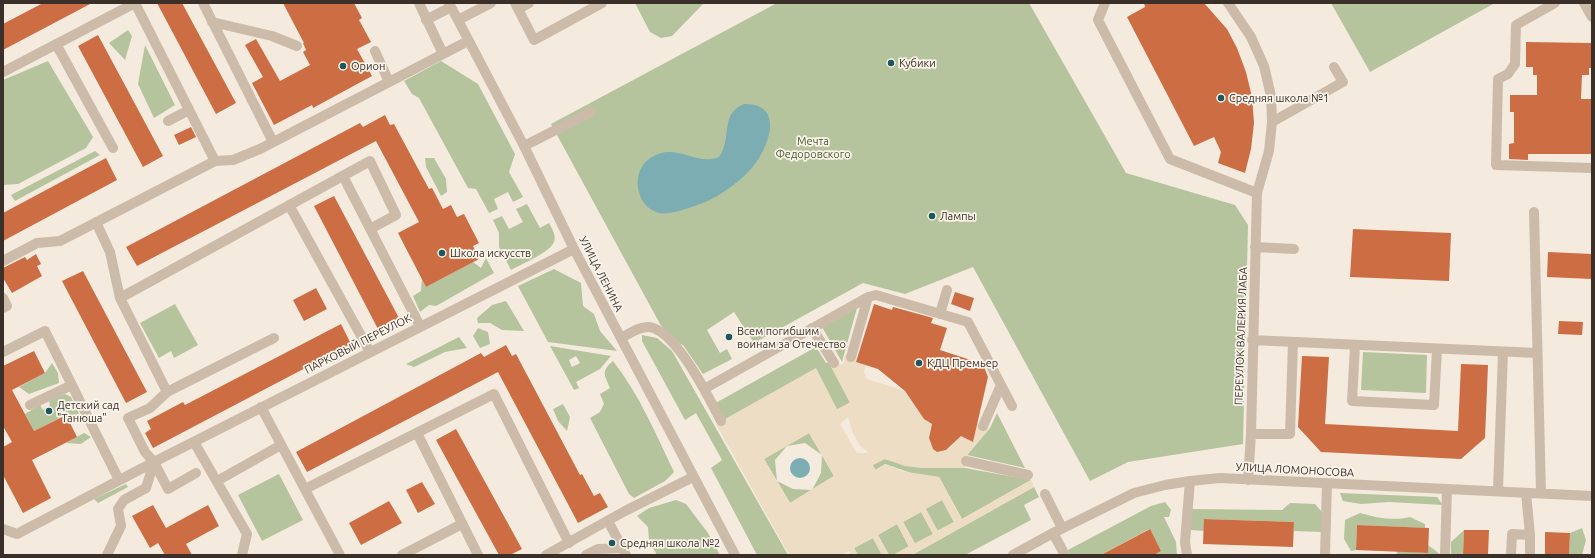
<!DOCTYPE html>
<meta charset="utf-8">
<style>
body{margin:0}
#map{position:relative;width:1595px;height:558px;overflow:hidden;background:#f4ebde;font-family:Ubuntu,sans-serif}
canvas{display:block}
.frame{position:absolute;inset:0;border:4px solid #3a2f29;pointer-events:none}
</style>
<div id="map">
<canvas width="1595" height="558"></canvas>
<div class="frame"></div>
</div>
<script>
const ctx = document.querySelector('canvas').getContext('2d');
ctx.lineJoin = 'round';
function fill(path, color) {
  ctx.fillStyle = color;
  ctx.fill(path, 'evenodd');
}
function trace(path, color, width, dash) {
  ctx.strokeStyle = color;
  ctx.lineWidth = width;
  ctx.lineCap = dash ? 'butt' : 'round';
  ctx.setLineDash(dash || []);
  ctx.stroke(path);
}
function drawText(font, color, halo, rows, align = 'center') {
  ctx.font = font + ' Ubuntu,sans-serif';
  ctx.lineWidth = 3.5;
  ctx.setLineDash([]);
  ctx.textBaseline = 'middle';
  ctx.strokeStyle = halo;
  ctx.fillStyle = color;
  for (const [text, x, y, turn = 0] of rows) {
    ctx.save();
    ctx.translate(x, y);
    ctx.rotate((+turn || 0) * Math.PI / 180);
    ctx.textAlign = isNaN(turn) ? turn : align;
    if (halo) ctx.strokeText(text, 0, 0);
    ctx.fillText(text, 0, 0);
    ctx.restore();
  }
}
fill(new Path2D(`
 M635,3H704L672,36L661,38L650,32Z
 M777,3H1029L1126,173L1235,205L1248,225L1243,444L1128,462L1090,481L973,267L905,294L863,283L754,343L734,312L707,330L720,353L727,349L732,359L703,374L683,345L673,341L660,324L551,124Z
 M1331,3H1495L1370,72Z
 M128,30L132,36L125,60L109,43Z
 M145,45L175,105L154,118L138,84Z
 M48,61L93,137L86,148L18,184L3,185V80Z
 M441,61L478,84L515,154L509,172L523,197L513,202L508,192L494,199L498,209L489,213L476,189L468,188L419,98L412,94L404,81Z
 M95,151L100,155L15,201L11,195Z
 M425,158H434L446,179L447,192L441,196L426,167Z
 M527,204L540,228L549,223C553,230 557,237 553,244C546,254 522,264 511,270L499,247V233L493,220L502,216L509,229L523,222L516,209Z
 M486,258L494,273L436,306L429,305L420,312L413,296L421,291L422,279L426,287L473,262L481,268Z
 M554,269L581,283L583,306L594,314L600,331L617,351L548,342L518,286Z
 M506,301L524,331L502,330L490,323H478L477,318L492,305Z
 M175,304L198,345L174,358L171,351L159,358L140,323Z
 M857,308L842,362L822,327Z
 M478,328L488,332L490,344L480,348L473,336Z
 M642,335L657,338L672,351L788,555H757L711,468L722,460L696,413L685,420L642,341Z
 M459,337L467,348L445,352L414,367L406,364Z
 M550,346L611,356L600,369L576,382L579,388L574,390ZM576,356L580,363L572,367L569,360Z
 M816,347L826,363L829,362L851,402L838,409L721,421L712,405Z
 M1363,352L1427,355L1426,393L1361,390Z
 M613,361C639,394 656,434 674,472L665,481L634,498L629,494L590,418L600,412L604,404L600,394L610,388C605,375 600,372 613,361Z
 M52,363L58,373L59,383L29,394L19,387L45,373Z
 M65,394L71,397L79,413L69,421L65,415L34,431L25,414L40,405L43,410L50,405L49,401Z
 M563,404L570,417L567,431L558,421L553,409Z
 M997,413L1025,468L967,455L990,428Z
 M84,433L91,437L81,444L66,443Z
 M809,433L834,476L790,503L764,459ZM805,443L822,455L821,473L812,490L793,489L777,481L775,460L787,446Z
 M884,459L922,468H965L1031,480L962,519L939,477L917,475L885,464L876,470L872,465Z
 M279,474L303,520L262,541L238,495Z
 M126,484L128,487L98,503L94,499Z
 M1034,487L1039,497L1024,505L1031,520L965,555H912Z
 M1340,493L1437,497L1443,505L1389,502L1361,504L1343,501Z
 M676,500L686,504L708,533L720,555H657L649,541L648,527L637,516L649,508Z
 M942,500L954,522L937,531L925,509Z
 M1165,502L1171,510L1169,517H1164L1176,542L1177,555H1154L1161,551L1149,529L1101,555H1071L1068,550L1151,506Z
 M1290,503L1315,504L1322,512V532L1294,531V522L1204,519V531L1191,530V509L1282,510Z
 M921,512L933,534L915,544L903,522Z
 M1360,513C1377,518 1393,521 1410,517L1425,524V528L1357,525L1356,550L1351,551L1344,539L1345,520Z
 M897,524L909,547L893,555H889L878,535Z
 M1582,528L1586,540L1582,555H1569L1570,533Z
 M1464,530L1463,555H1451V542Z
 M873,538L882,555H858L854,548Z
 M1428,545L1441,555H1398L1396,551L1428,553Z`), '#b5c49d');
fill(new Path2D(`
 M845,355L857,358L856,362L866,365L864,372L867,379L905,391L924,419L932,424L930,431V443L933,449L937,452L946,450L951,447L959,435L973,442L977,423L990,428L967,455L965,468H922L905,466L885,459L873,465L875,470L885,464L902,471L939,477L962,519L1031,480L1034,487L912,555H893L909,546L897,524L878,535L889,555H882L873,538L854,548L858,555H851L849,551L841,555H789L716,424L816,368L837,409L850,403L830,365L838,360L839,364H843ZM848,417L853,433L860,446L869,453H857L840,424ZM809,433L834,476L790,503L764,459ZM942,500L954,522L938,531L926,509ZM921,512L933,534L915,543L903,522Z`), '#edddc4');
fill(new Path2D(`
 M744,104C787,103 768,151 750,170C734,187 714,200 692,207C682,210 669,215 659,213C636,207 630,173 649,159C676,140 695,167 719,157C733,137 719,114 744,104Z
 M790 468a10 10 0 1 1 20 0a10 10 0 1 1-20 0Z`), '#7badb3');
fill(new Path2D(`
 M43,3H92L3,50V24Z
 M157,3H182L236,103L216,114Z
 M283,3H354L362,18L359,20L371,42L357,49L372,76L313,108L312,105L274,125L252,83L263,77L245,45L256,39L280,81L310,65L303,52L306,50L303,43H304Z
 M1144,3H1204L1227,29L1237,48L1246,72L1252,97L1254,123L1251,149L1245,173L1218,163L1221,152L1214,137L1194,146L1127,17L1145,7Z
 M98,35L163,156L143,167L78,46Z
 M1526,42L1592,43V68H1589V75H1582L1581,99H1592V154H1528V160L1509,159V144L1514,143V112H1510V95H1537V75H1533V67H1526Z
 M385,115L390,125L394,124L429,189L432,188L443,209L451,205L457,217L464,214L479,243L473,246L479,259L426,287L398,233L419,222L376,141L137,266L126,247L360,123L363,127Z
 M191,127L196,137L179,145L174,135Z
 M106,158L117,180L3,241V213Z
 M334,196L399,318L378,329L314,206Z
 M1353,229L1451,233L1449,281L1350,277Z
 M1548,252L1592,254V279L1547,277Z
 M36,254L41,264L37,266L42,276L12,293L3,278V268L25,257L27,260Z
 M83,271L147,392L126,403L62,281Z
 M316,288L327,309L304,321L293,300Z
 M955,292L974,298L970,311L951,304Z
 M874,304L892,310L893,307L933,318L931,323L947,328L940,350L983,364L988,377L973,442L961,436L946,450L937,452L933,449L929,438L932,424L924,419L905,391L878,369L856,362Z
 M1559,321L1583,322L1582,335L1558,334Z
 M341,324L351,344L153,448L145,433L151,429L147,421L183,402L185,405Z
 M506,345L512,356L516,354L580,475L582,474L594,496L600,493L608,507L578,523L498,372L307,472L296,452L481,353L484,357Z
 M34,351L45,373L12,390L34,431L66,415L77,437L32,460L51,498L23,513L3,475V447L12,442L3,426V366Z
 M1302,356L1329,357L1325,424L1458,431L1461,364L1488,365L1485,438L1461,459L1321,452L1298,427Z
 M456,429L522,549L510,555H499L436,440Z
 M422,482L435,504L418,513L406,490Z
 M389,501L402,523L361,545L349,523Z
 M153,505L166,528L208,505L219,526L186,544L192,555H165L158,543L150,548L132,516Z
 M1204,519L1294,522L1293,547L1203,544Z
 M1357,525L1429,528L1428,553L1356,550Z
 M1150,529L1161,551L1154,555H1101Z
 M1464,530H1489L1488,555H1463Z
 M1545,532L1570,533L1569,555H1545Z`), '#cc6d44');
trace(new Path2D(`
 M135,3L215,161
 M203,3L273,142
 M419,3L443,54
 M449,3L524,146L574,249L735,555
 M515,3L534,40L602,3
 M1105,3L1098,20L1170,159L1257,193
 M1228,3L1251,37L1264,66L1271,96L1272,122L1269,151L1257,193L1251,434L1248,480
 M1555,3L1516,25L1515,64L1508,74L1498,79L1496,165L1592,168
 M1584,3L1592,17
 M518,9L529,3
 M426,20L451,7
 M458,20L491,3
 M212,22L272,36L297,46
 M56,44L113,148
 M375,51L389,82
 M3,72L135,3
 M168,121L189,110
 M1272,122L1343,82L1334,67
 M524,146L591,112
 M343,176L420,326
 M289,205L370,352
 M1534,212L1541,493
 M96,222L110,252L120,298L167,392
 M1255,247L1294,249
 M3,261L37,243L60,241L215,161L233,160L260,149L468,41
 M3,298L7,306L3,308
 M120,298L370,161L396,215L370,229
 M940,314L947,290
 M812,328L834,363
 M621,338C629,334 639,326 649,327C676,330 709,398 721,421
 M1252,340L1537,353
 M1355,345L1352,401L1434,405L1437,349
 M3,352L45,331L119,480
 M851,357L868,297
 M704,389L868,297L876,295L968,322L1012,406
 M30,405L72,385
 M261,407L340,555
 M983,426L1001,385
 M417,433L478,555
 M1251,434H1290L1293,342
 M194,442L247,534L242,555
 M966,461L1028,475
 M196,473L168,489L154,462L145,452L128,418L150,408L167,392L274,338
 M217,481L281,445
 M305,489L494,394L569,543
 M1498,491L1503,352
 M1526,493L1530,535V555
 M1045,494L1062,528
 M608,521L626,555
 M3,529L17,534L154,462L574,249
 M1053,533L1065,555
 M107,555L121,526L118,509L124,500L146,488L154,462
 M402,555L462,524
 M546,555L625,511L693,477
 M586,555L598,549L623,548
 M1013,555L1053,533L1134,493L1165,485L1190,481L1220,478L1592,496
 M1187,555L1185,542L1190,481
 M1325,555L1327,483
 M1445,555L1447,489
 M1511,555L1512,534L1530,535`), '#cdbba9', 10);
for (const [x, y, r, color] of [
 [891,63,4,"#1c565e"],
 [343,66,4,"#1c565e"],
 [1221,98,4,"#1c565e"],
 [932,216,4,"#1c565e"],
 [442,253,4,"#1c565e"],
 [729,337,4,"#1c565e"],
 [919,363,4,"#1c565e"],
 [49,411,4,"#1c565e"],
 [612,543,4,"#1c565e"]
]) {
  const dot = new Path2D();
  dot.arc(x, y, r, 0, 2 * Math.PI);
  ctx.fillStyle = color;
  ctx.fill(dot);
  trace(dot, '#fbf4eb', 1.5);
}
drawText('11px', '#3a2f29', '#fbf4eb', [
 ["Кубики",899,63],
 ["Орион",351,66],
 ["Средняя школа №1",1229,98],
 ["Лампы",940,216],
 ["Школа искусств",450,253],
 ["Всем погибшим",737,331],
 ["воинам за Отечество",737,344],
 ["КДЦ Премьер",927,363],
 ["Детский сад",57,405],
 ["\"Танюша\"",57,418],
 ["Средняя школа №2",620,543]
], 'left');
drawText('11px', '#46592b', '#fbf4eb', [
 ["Мечта",813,141],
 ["Федоровского",813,154]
]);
drawText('11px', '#3a2f29', '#fbf4eb', [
 ["УЛИЦА ЛЕНИНА",601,274,63],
 ["ПЕРЕУЛОК ВАЛЕРИЯ ЛАБА",1241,336,-88],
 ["ПАРКОВЫЙ ПЕРЕУЛОК",358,344,-27],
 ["УЛИЦА ЛОМОНОСОВА",1295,470,3]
]);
</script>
